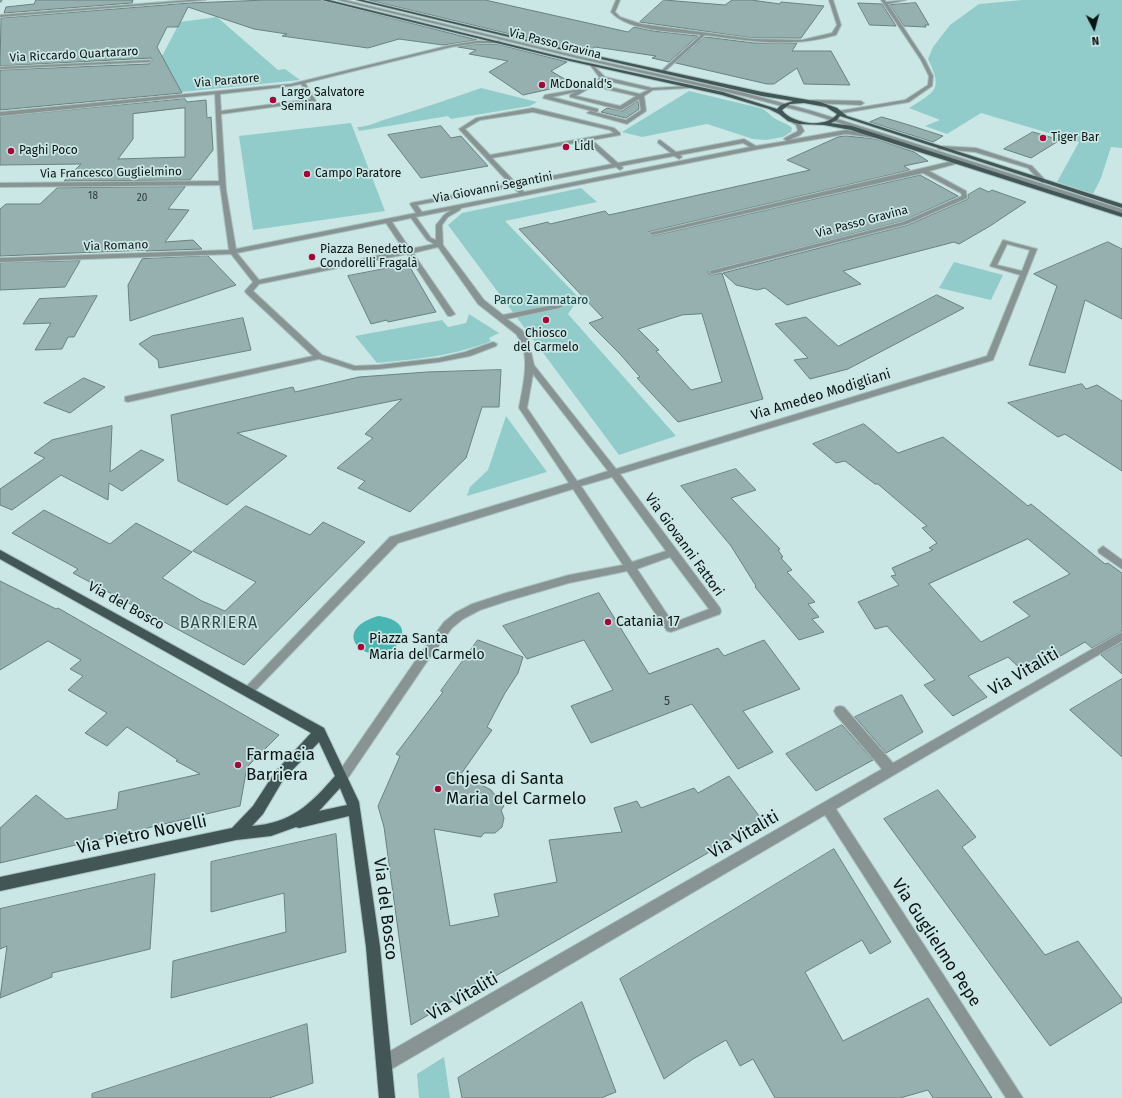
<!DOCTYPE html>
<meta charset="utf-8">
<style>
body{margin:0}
#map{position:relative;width:1122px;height:1098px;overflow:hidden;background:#cae7e5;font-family:"Fira Sans",sans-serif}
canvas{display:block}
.north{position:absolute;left:1074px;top:8px;width:40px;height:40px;-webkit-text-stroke:3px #cae7e5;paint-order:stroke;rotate:174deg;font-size:11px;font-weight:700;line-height:16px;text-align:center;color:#0a1413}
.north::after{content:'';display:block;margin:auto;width:14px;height:18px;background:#0a1413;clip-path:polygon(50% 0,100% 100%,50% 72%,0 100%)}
</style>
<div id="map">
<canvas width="1122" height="1098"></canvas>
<div class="north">N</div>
</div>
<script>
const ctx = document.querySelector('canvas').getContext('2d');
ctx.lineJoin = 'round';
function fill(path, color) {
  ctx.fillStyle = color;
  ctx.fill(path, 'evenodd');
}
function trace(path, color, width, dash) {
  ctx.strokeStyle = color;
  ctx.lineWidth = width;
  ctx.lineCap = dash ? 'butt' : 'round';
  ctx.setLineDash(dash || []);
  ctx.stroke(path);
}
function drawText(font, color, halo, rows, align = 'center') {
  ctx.font = font + ' "Fira Sans",sans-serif';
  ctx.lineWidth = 3.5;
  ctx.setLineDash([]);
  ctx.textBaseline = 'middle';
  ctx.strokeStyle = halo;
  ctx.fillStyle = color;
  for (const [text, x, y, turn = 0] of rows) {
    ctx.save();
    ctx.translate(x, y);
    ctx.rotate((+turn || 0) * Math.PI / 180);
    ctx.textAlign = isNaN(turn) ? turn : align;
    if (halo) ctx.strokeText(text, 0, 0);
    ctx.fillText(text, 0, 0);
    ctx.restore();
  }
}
fill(new Path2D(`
 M1022,0H1122V148L1111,147L1101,178L1093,194L1057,182L1079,142L981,113L947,134L925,126L940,120L909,108C936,91 943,90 928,59L933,47L950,25L979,4Z
 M217,17L278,70L285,69L300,80L182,92L161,58L180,22Z
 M481,88L537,102L530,106L451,119L448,116L359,131L357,127C369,127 378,121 390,118C421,109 450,99 481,88Z
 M689,91L760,108C766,110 769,114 774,118C780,122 787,123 792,128L791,132L783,137L766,140L753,139L707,124L642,137L622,132Z
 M351,123L385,211L253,230L239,136Z
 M581,188L597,202L505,221L579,298L568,314L676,436L619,455L448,225L462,213Z
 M954,262L1003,275L991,300L939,288Z
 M469,314L499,333L489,338L491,341C453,356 418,359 377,363L355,336L442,320L448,327L466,323Z
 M506,416L547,472L467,496L470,487L488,470Z
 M444,1057L450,1098H419L417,1074Z`), '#92ccca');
fill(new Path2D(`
 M378,616C390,617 409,624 400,640C381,676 320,634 378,616Z`), '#4ab6b4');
const building = new Path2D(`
 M36,0H133L132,3L4,13L6,7L34,4Z
 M267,0H321L477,40L443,45L399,39L368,48L282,36L287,34L254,29L188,7L178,27H167L157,47L182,93L0,110V70L149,64L152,60L151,58L0,66L1,18L190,3Z
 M369,0H485L628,32L634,27L653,31L698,36L669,62L652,58L656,56L595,47L586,52Z
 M664,0L725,5L732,0H751L780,4L781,2L824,6L801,38H753L640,22Z
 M858,3L882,4L896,26L870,25Z
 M916,3L929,25H925L926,27L904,26L890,5Z
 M705,37L754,43H797L792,51H831L850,85L804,84L797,68L774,84H767L676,63Z
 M477,44H497L567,62L551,71L573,84L523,95L489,72L508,61L469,54L476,50L458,47Z
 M185,99L187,102L206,100L207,118L211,117L213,150L190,180L64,181L81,164L0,165V117ZM185,108V157L118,159L133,139V114Z
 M638,101L639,109L626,118L601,112L607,108L622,111Z
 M882,117L909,125L943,136L933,142L870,122Z
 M441,126L451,138L461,136L488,166L421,178L388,135Z
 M1033,132L1060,140L1031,158L1004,149Z
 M846,136L876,139L914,152L928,161L904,166L910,170L648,232L652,236L920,175L958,196L903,221L708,271V273L712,275L722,273L763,399L678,422L637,378L640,377L620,354L589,323L603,318L519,229L548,222L550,224L605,211L609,215L810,170L787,160L838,137ZM702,314L722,382L691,390L656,351L659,350L638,329L682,315Z
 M185,187L168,209L189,210L165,242L193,240L202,249L146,251L147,250L0,256V209L6,204H40L57,188Z
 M980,188L989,192L992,190L1026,202L990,226L959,244L954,242L843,271L861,284L787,305L765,288L757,290L736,285L723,273L908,225L968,199V195Z
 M1108,242L1122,249V319L1085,300L1065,373L1029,365L1057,286L1034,274Z
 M208,256L236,285L130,321L128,285L142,259Z
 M80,261L65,287L0,290V263Z
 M399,266L411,269L436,312L388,322L387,320L371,324L348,276Z
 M937,295L964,308L848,369L810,379L794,360L808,358L775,324L806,317L838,346Z
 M97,296L74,337H68L62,349L35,350L51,323L23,324L39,299Z
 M243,318L251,350L159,368L158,360L139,344L152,336Z
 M501,370L499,407H482L466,458L410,512L358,488L365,481L337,468L373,438L365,434L402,399L237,433L287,456L227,505L178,481L171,415L293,387L295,392L359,377L427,372Z
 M84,378L105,387L70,413L44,403Z
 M1082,384L1086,389L1097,385L1122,401V471L1065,434L1058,437L1008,403Z
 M864,424L898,453L943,437L1028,506L1031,504L1105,564L1108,563L1122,573V631L1092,648L1085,642L1027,675L1008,657L968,676L987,697L953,716L924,685L935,680L887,626L875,629L858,602L899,585L891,576L896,575L892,568L933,550L929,548L937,543L922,528L927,526L878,484H875L845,461L836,463L813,444ZM1028,539L1070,574L1013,602L1030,616L981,642L929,584Z
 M112,426L110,472L141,450L164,460L122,491L109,483L108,500L61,475L12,510L0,505V489L45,458L34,453L52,440Z
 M736,469L756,490L731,498L780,549L778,550L783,557L781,558L792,570L787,572L815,602L808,604L819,617L812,619L824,632L799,640L755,587L756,586L731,546L681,486Z
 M246,506L310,535L323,522L365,542L244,665L73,573L78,569L12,533L44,510L110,544L136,523L192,552L162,578L202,601L225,611L256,582L193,551Z
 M0,581L56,609L58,608L279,735L247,767L240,806L0,863V828L36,795L66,819L117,809L119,792L200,774L176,761L178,760L127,727L107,746L85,733L107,713L68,690L83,676L70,669L81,660L48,641L0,670Z
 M599,593L649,674L718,648L724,656L764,640L800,689L743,711L773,752L738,769L692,704L591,743L571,706L613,690L584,640L527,659L503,626Z
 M478,640L523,657L518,673L505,693L487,727L492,730L461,774L491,790L504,806L501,810L504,818L502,827L495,833H484L481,837L434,829L450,926L499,916L494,894L557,882L549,840L622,832L614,808L637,801L641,808L694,788L698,793L729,776L763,821L411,1025L384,827L378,806L400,756L396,754L443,692L441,691Z
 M1122,643V674L1101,655Z
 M1122,679V757L1070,710Z
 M902,695L923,732L886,753L855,717Z
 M842,725L873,760L816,791L786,754Z
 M938,790L976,837L962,847L1045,955L1078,941L1122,999V1002L1050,1046L884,819Z
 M336,834L346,952L171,998L173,961L286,932L284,893L211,912V862Z
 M834,849L891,942L870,954L862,940L805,972L843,1041L928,998L992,1098H933L928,1090L900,1098H775L753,1059L740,1066L726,1040L693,1059L664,1079L620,979Z
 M155,874L150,949L52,973V977L0,998L7,946L0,949V909Z
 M582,1002L616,1092L601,1098H462L458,1078Z
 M307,1024L313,1083L296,1089L269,1098H92V1094Z`);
fill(building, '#95b0af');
trace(building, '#688281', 1);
const minor = new Path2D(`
 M0,0H2L1,2H0Z
 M189,0H206L0,17V15Z
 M338,0H345L577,56L745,93L812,111L1122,209V213L959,161V163L929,171L966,191L967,198L907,224L712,274L709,272L710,271L903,222L962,196L961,193L923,173L652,235L649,233L957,160L878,135L876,138L846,134L759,149L461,208L460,210L448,217L442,225L443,245L484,300L503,315L559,304L563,306L559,308L507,319L522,330L528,339L534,365L616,469L987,356L1020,275L990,266L1003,240L1037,249L993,360L620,474L720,608L721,611L720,614L671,632L667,631L627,571L569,583L507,601L480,610L463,619L452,628L426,663L346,781L342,783L338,781L336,777L338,773L418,657L444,622L455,613L472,604L506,593L569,575L623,565L573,489L398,543L252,694L248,696L244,694L242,691L390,537L569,483L519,408C523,384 532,355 516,334L478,304L438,247L413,253L455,314L451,316H448L407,254L259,284L253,291L322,355L355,366L379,365L439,358L465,352L493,342L497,344L496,346L470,356L439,362L379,369L354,370L319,359L128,402L125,401V397L128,396L313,356L246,293L245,291L253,282L231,254L0,262V258L229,250L220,185L0,187V183L219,181L215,94L0,116V112L291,84L451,45L477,41H500L498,43H477L451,47L305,83L316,101L221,114L226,190L236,249L416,213L410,204L411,203L510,184L459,129L476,118L533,108L614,128L620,133V135L592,140L618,163L671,153L658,143V141L660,140L676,152L744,139L756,146L787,141L784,139L785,138L798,131L796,125L789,121L792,119L800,123L804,131L800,135L789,140L846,130L874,134L808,113L744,96L577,58ZM301,84L311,99L221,111L220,94L291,86ZM533,112L610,130L614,133L490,155L465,129L480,120ZM586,141L612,164L516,183L492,158ZM743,143L750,147L524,192L519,186L616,167L620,170L623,168L621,166L674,156L679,159L682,157L680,155ZM513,187L519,193L422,212L417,205ZM451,210L444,215L436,225V240L431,238L416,217ZM411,218L427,240L434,244L410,249L392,222ZM386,223L404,250L259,280L237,253ZM1007,244L1030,250L1022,271L997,265ZM533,374L608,471L577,481L527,408ZM612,477L666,551L632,562L581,486ZM670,557L709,609L673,623L637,569Z
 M616,0H620L615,12L620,17L641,24L753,39L802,40L832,33L837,25L829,0H833L841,25L836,35C792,48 750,41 705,35L663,73L661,71L701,35C675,31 629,32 611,12Z
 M881,0H885L886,2L906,0L888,4L925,60L933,76L932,86L909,102L837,114V112L839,111L905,100L928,85L929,76L921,60Z
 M151,60L149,62L0,69V67Z
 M592,64L605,77L652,88L689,86L691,87L689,88L653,90L644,96L646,111L627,124L587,113L590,111L626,120L641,110L639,99L621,110L570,97V95L575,92L552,97L598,109V111L596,112L543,98L545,95L580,89L600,78L590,65ZM604,80L648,90L640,94L597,84ZM593,86L636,96L620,106L576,96Z
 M812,100L861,101L864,103L861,105L810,103Z
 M940,146L976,148L1032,166L1047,182L1042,183L1028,168L975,152L938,149V147Z
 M1103,546L1122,560V569L1099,553L1098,550Z
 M1122,632V641L836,809L1023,1098H1006L825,815L390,1070L384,1072L378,1070L376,1064L378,1058L882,769L836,715L834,711L836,707L840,706L844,707L893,763Z`);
const major = new Path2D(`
 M322,0H329L570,59L723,92L777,109L781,105L793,101L762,96L579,54L356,0H363L579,52L762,92L820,102L837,108L847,116L1122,204V208L840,116L837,120L831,123L852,126L880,135L1122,213V217L851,130L824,125L799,124L788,121L779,114L769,109L722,95L570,61ZM804,103L826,107L837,114C826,129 792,124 782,110L790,104Z
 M0,550L324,728L359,802L380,947L395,1098H379L366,947L349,816L299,828L296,827L271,836L236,840L0,891V877L232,828L253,806L275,772L311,733L0,559ZM319,742L335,776C310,805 291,823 252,826L263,814L283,780ZM340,788L347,805L319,811Z`);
trace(minor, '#a7c1bf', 2);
trace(major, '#a7c1bf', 2);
fill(minor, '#889493');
fill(major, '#415655');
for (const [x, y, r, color] of [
 [542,85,4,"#a30638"],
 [273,100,4,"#a30638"],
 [1043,138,4,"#a30638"],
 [566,147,4,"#a30638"],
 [11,151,4,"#a30638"],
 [307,174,4,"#a30638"],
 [312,257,4,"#a30638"],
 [546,320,4,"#a30638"],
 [608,622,4,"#a30638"],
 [361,647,4,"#a30638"],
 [238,765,4,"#a30638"],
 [438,789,4,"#a30638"]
]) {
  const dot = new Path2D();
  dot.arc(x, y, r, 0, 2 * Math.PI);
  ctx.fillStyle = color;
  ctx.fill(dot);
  trace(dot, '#cae7e5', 1.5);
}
drawText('10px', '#2d3b3a', null, [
 ["18",93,196],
 ["20",142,198]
]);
drawText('12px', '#0a1413', '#cae7e5', [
 ["Via Passo Gravina",555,44,14],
 ["Via Riccardo Quartararo",74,55,-3],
 ["Via Paratore",227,81,-5],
 ["Via Francesco Guglielmino",111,173,-1],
 ["Via Giovanni Segantini",493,188,-11],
 ["Via Passo Gravina",862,222,-15],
 ["Via Romano",116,246,-2]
]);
drawText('12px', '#0a1413', '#cae7e5', [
 ["McDonald's",550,85],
 ["Largo Salvatore",281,93],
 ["Seminara",281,107],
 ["Tiger Bar",1051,138],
 ["Lidl",574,147],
 ["Paghi Poco",19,151],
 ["Campo Paratore",315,174],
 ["Piazza Benedetto",320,250],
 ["Condorelli Fragalà",320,264],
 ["Chiosco",546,334,"center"],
 ["del Carmelo",546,348,"center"]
], 'left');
drawText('12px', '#0b3e3d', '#cae7e5', [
 ["Parco Zammataro",541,301]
]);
drawText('12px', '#2d3b3a', null, [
 ["5",667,702]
]);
drawText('14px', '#0a1413', '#cae7e5', [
 ["Via Amedeo Modigliani",821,395,-17],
 ["Via Giovanni Fattori",684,545,54],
 ["Via del Bosco",126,606,29]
]);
drawText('14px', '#0a1413', '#cae7e5', [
 ["Catania 17",616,622],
 ["Piazza Santa",369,639],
 ["Maria del Carmelo",369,655]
], 'left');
ctx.letterSpacing = '1px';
drawText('16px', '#314a49', '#cae7e5', [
 ["BARRIERA",219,624]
]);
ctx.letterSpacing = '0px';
drawText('17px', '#0a1413', '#cae7e5', [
 ["Via Vitaliti",1024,672,-30],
 ["Via Pietro Novelli",142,835,-12],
 ["Via Vitaliti",744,835,-30],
 ["Via del Bosco",385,909,83],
 ["Via Guglielmo Pepe",936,943,57],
 ["Via Vitaliti",463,997,-30]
]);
drawText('17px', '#0a1413', '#cae7e5', [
 ["Farmacia",246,755],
 ["Barriera",246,775],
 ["Chjesa di Santa",446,779],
 ["Maria del Carmelo",446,799]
], 'left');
</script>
